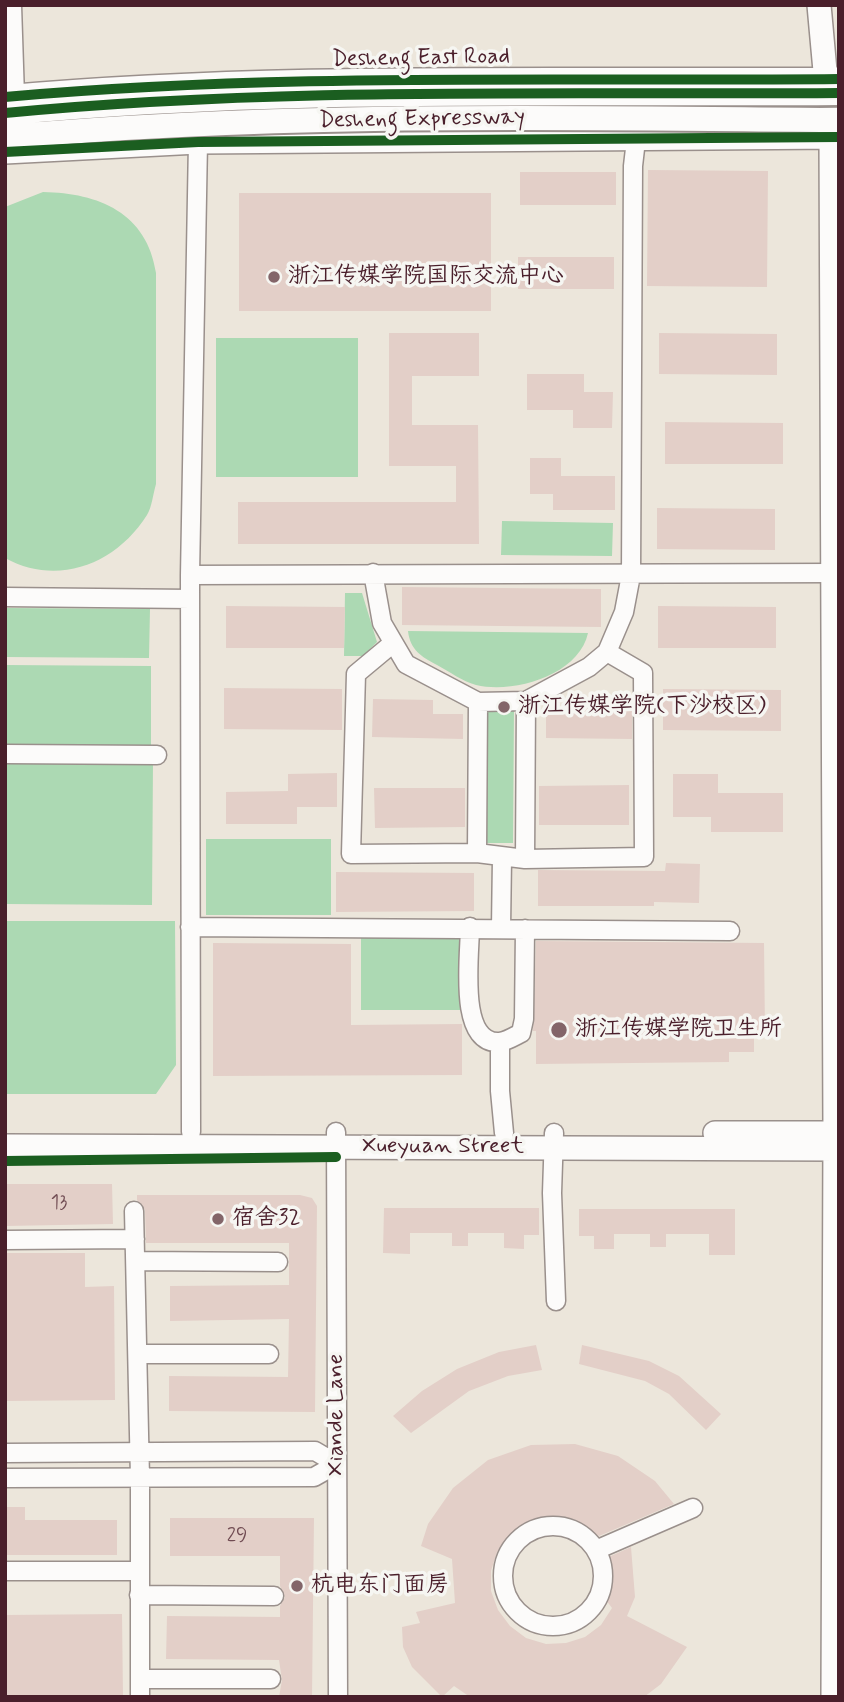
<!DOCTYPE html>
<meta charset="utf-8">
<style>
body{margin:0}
#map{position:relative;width:844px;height:1702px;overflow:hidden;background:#ece6db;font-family:Mynerve,sans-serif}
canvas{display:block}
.frame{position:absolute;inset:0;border:7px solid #4a1f2b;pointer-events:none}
</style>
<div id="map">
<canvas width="844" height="1702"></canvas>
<div class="frame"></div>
</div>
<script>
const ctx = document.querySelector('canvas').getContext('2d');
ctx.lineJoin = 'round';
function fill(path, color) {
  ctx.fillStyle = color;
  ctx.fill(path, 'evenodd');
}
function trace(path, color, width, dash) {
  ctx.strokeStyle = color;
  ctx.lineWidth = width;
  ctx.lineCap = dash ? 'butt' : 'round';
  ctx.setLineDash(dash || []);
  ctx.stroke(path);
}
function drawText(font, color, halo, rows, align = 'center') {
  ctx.font = font + ' Mynerve,"LXGW WenKai TC",sans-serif';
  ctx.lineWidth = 7;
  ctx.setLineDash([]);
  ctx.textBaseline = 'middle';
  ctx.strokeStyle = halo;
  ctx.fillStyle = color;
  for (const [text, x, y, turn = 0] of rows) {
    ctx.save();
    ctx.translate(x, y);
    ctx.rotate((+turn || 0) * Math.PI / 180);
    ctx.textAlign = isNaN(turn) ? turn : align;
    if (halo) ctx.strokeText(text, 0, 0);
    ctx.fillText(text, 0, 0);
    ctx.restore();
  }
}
fill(new Path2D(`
 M43,192C99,193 147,213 156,273V484C153,494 152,507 147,515C116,564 58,587 5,558V207Z
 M216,338H358V477H216Z
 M502,521L613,523L612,556L501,555Z
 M345,593H362L377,642L363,656H344Z
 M5,608L150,609L149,658L5,657Z
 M408,631L588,633C579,675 514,694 476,685C462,681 450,672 437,665C422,657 410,650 408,631Z
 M5,665L151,666V748L5,747Z
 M486,710H514L513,843H485Z
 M5,760L153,761L152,905L5,904Z
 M206,839H331V915H206Z
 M5,921H175L176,1065L156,1094H5Z
 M361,937H462L461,1010H361Z`), '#acd9b3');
fill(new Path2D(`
 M648,170L768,171L767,287L647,286Z
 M520,172H616V205H520Z
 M239,193H491V311H239Z
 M518,257H614V289H518Z
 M389,333H479V376H412V425H478L479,544H238V502H456V466H389Z
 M659,333L777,334V375L659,374Z
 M527,374H584V392H613L612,428H573V410H527Z
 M665,422L783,423V464H665Z
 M530,458H561V476H615V510H553V494H530Z
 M657,508L775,509V550L657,549Z
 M402,587L601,589V627L402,625Z
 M226,606L345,607L344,648H226Z
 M658,606L776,607V648H658Z
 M224,688L342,689V730L224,729Z
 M663,689L781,690V731L663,730Z
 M373,699L433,700V714H463V739L372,737Z
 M573,699L632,700V739L546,738V714H573Z
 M337,773V807H297V824H226V792L288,791V774Z
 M673,774H718V793H783V832H711V817H673Z
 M629,785V825H539V786Z
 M374,788H465V827L375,828Z
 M666,863L700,864L699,903L654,902V906H538V870L665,871Z
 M336,872L474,873V911L336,912Z
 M536,941L764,943L765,1033H754V1052H729V1062L536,1064V1031H533Z
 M213,943L351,944V1025L462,1024V1075L213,1076Z
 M5,1184H112L113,1224L5,1226Z
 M137,1195H300L312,1198L317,1206L315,1412L169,1411V1376L288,1377L289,1319L170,1321V1286L289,1285V1243H146L145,1210L137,1200Z
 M384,1208H539V1235H524V1249L504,1248V1233H468V1246H452V1233H410V1254L383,1253Z
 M579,1209H735V1255H709V1234H666V1247H650V1234H614V1249H594V1236H579Z
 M5,1253H85V1287L114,1286L115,1400L7,1401Z
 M536,1345L542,1370L508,1376L469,1391L411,1433L393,1416L422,1391L457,1369L499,1352Z
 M582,1345L649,1361L679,1376L721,1414L706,1430L669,1394L645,1381L579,1364Z
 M575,1444L618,1456L655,1481L674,1504L599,1536L584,1525L565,1518H545L526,1524L509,1536L497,1552L491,1571V1591L498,1610L510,1626L526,1638L546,1644L566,1643L585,1637L601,1625L612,1608L606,1600L610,1572L604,1559L631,1547L635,1597L627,1616L687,1647L661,1684L644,1697H470L454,1686L442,1697L412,1667L403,1647L402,1627L420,1623L416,1612L455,1603L452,1559L421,1546L428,1524L453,1488L488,1460L531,1445Z
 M5,1507H25V1520H117V1555H5Z
 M170,1518H314L312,1697H279L282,1680L279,1660L166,1659L167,1616L280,1617V1606L285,1597L280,1586V1556H170Z
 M122,1614L123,1697H5V1615Z`), '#e3cfc8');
const minor = new Path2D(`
 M12,5L15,97
 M373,573L382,623L406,664L478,702L526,701L589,667L607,652L624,612L631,575L633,166L636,140
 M190,575L833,573
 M5,597L190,599
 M392,644L356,674L351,854L477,853
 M478,702L477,853L525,859L526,701
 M5,754L157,755
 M525,859L644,857L643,673L607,652
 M190,927L730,931
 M470,927C470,954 457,1046 500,1042C507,1041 515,1036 521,1033L524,1019L525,929
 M501,928L502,858
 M500,1042V1091L504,1133
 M191,1132L190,575L198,142
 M336,1132L338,1697
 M554,1133L552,1193L556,1301
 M134,1211L140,1478V1697
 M5,1240L135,1239
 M137,1261L278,1262
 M138,1354H269
 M5,1453L315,1451L337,1464
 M5,1478L314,1477L337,1464
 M503 1576a50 50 0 1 1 100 0a50 50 0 1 1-100 0Z
 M596,1550L693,1508
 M5,1571H139
 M139,1595L274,1596
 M140,1679H271`);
const major = new Path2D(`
 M819,5L831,137L835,1133L833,1697
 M5,97C283,72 561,82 839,79
 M5,152L198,142L839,137
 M715,1133H839
 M5,1146L839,1149`);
const highway = new Path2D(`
 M5,95L15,97`);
trace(minor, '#9a908c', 21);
trace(major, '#9a908c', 26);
trace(highway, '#9a908c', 28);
trace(minor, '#fcfbfa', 18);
trace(major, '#fcfbfa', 23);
trace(highway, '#fcfbfa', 24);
const highwayBridge = new Path2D(`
 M5,113C282,86 561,95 839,93
 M5,137C282,112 561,118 839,120`);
trace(highwayBridge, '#9a908c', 28, []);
trace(highwayBridge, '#fcfbfa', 24);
trace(new Path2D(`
 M5,97C283,72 561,82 839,79
 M5,113C282,86 561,95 839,93
 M5,152L198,142L839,137
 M5,1161L336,1157`), '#1b5e20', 10);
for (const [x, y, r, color] of [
 [274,277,7,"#836569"],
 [504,707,7,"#836569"],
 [559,1030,9,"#836569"],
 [218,1219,7,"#836569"],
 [297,1586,7,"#836569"]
]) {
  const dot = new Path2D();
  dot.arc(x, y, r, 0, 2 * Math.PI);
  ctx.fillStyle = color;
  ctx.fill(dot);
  trace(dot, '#f6f6f2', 2.5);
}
drawText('19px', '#704b52', null, [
 ["13",59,1204],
 ["29",237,1537]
]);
drawText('23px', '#4a1f2b', '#f6f6f2', [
 ["Desheng East Road",421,59,-1],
 ["Desheng Expressway",422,120,-1],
 ["Xueyuan Street",443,1147],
 ["Xiande Lane",337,1415,-90]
]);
drawText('23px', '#4a1f2b', '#f6f6f2', [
 ["浙江传媒学院国际交流中心",288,277],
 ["浙江传媒学院(下沙校区)",518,707],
 ["浙江传媒学院卫生所",575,1030],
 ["宿舍32",232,1219],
 ["杭电东门面房",311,1586]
], 'left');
</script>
